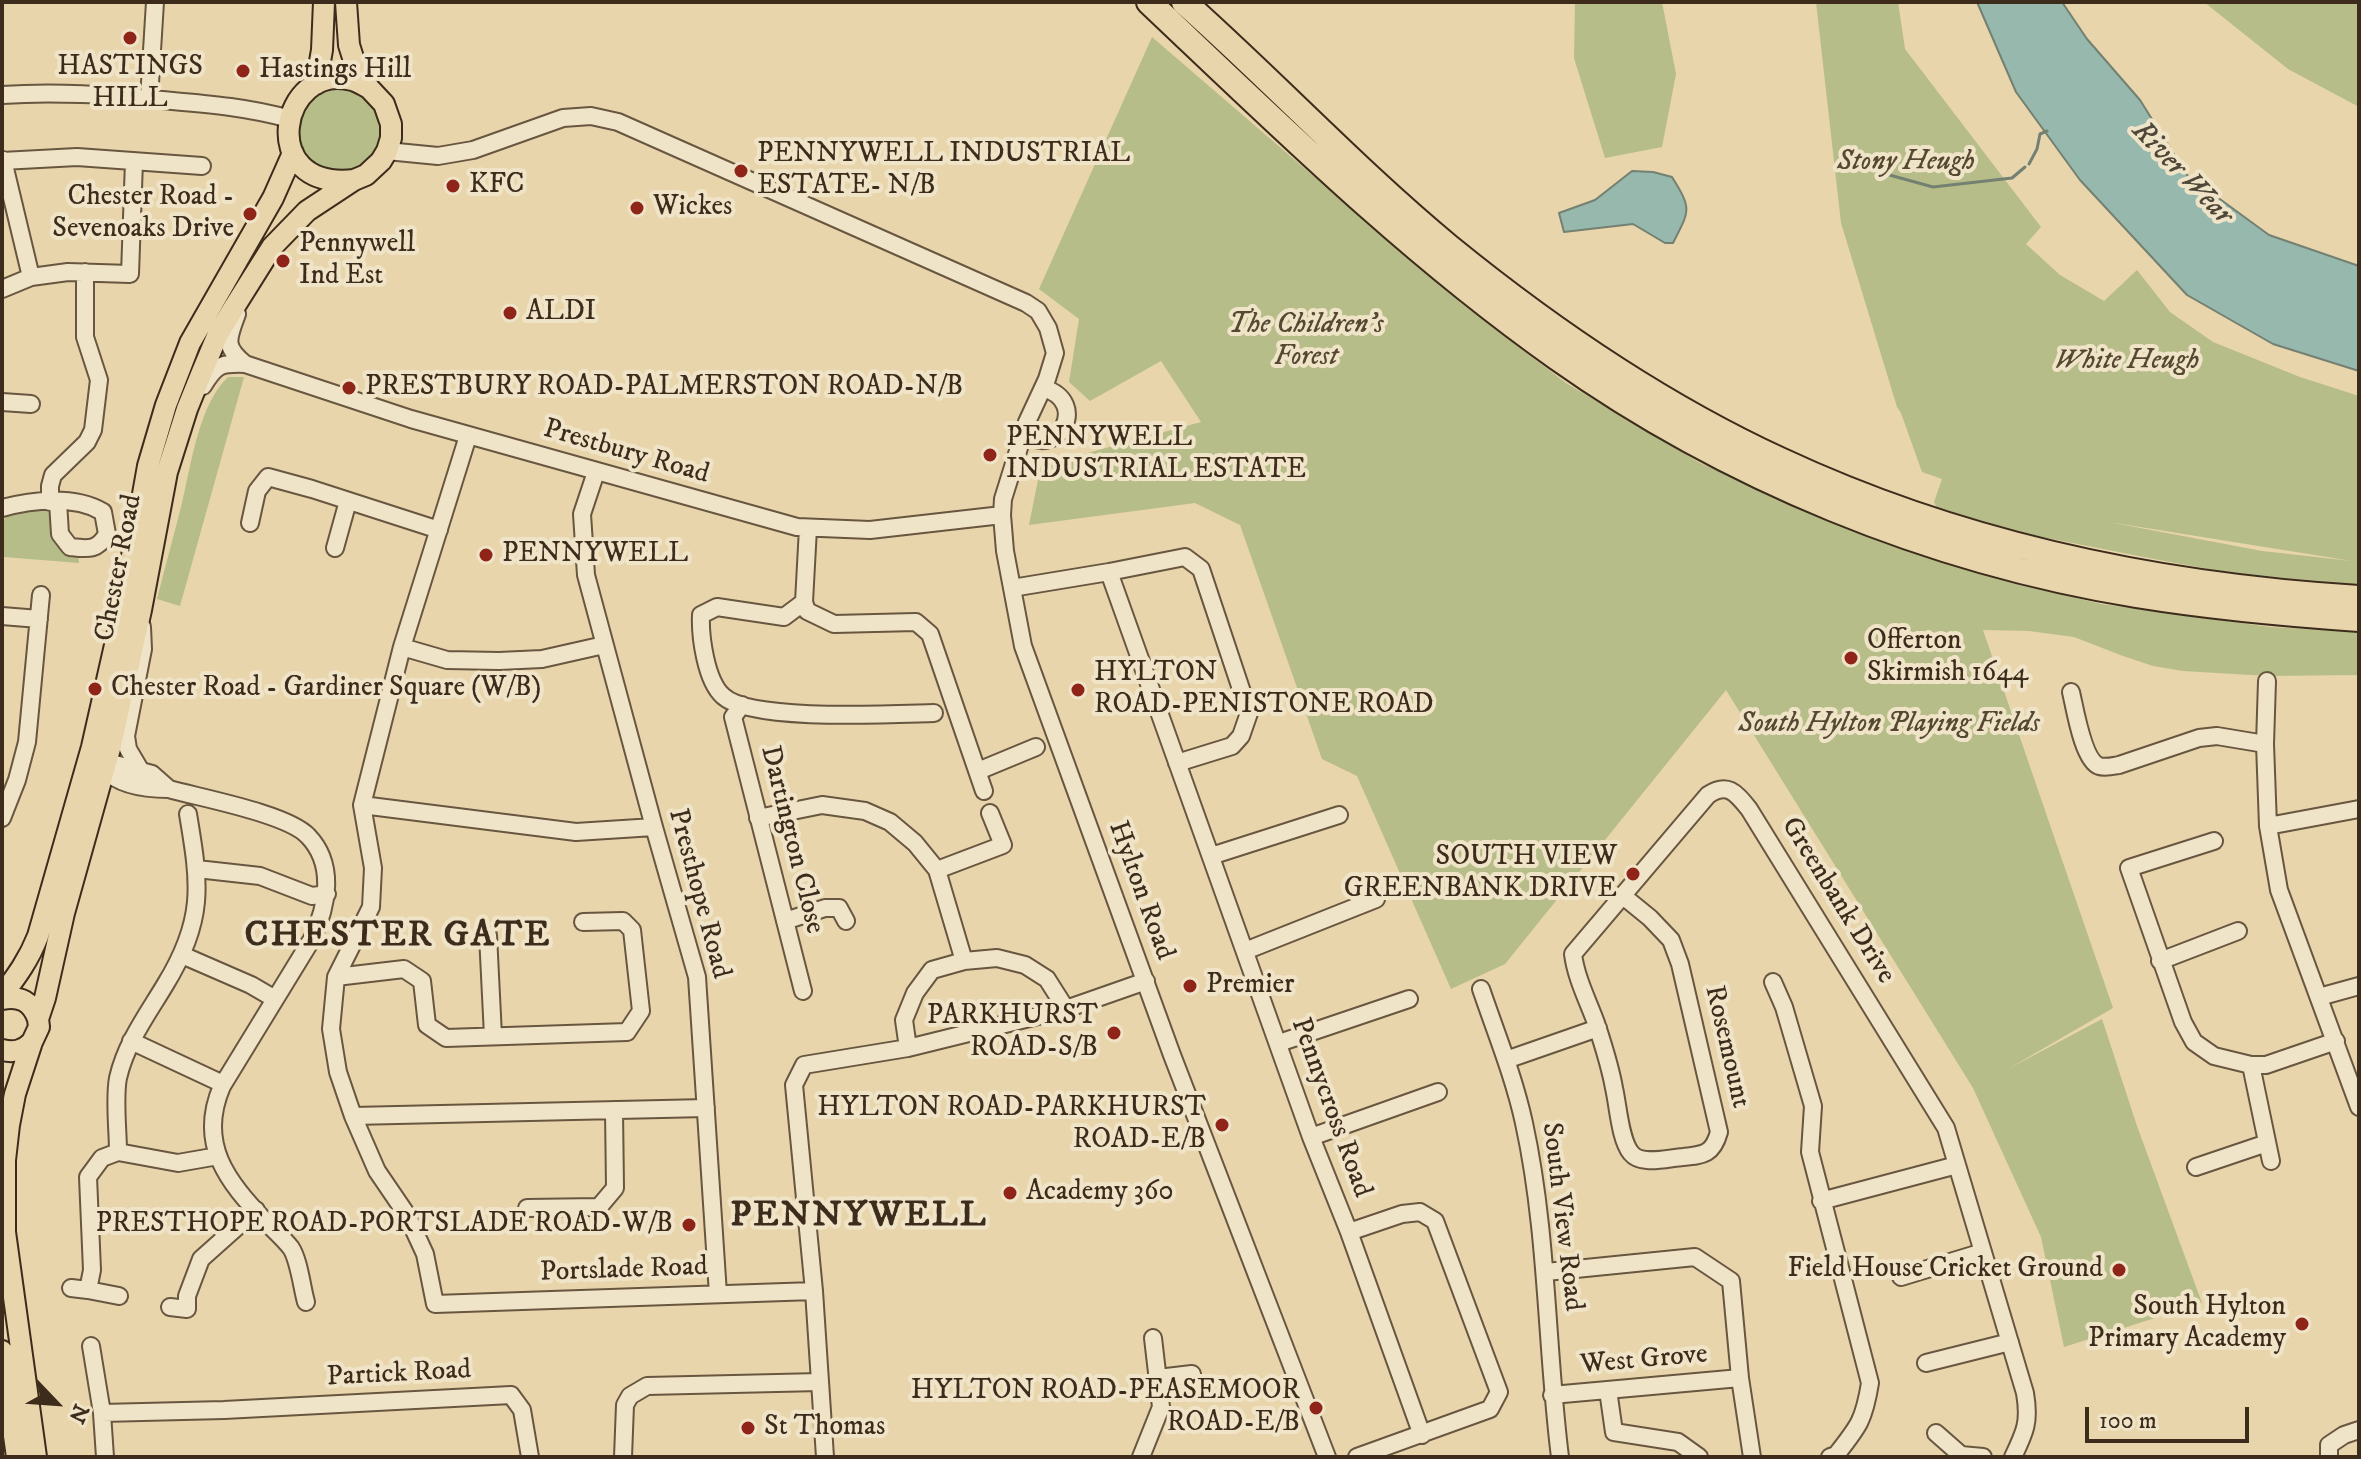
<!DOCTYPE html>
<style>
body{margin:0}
#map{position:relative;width:2361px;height:1459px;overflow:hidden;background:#e8d5ab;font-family:"IM FELL DW Pica",serif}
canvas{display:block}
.frame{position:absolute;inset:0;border:4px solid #3d2c1c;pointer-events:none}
.north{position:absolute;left:16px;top:1363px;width:80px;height:80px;-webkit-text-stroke:6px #f0e4c8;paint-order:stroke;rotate:115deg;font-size:22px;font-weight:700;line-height:32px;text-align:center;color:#3d2c1c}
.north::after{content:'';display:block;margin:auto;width:28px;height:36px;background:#3d2c1c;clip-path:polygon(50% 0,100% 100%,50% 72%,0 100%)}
.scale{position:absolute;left:2085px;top:1407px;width:164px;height:36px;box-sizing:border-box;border:4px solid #3d2c1c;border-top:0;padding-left:10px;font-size:24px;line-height:28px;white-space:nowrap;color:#3d2c1c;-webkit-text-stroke:6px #f0e4c8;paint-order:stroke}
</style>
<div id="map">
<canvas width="2361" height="1459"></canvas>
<div class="frame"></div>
<div class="north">N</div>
<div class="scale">100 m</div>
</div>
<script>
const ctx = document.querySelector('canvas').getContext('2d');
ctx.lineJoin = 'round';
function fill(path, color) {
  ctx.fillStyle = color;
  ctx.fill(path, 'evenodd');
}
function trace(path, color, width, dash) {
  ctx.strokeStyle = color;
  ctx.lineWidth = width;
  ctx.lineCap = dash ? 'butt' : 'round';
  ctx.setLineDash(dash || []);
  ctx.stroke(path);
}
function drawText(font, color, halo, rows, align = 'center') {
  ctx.font = font + ' "IM FELL DW Pica",serif';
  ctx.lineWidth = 8;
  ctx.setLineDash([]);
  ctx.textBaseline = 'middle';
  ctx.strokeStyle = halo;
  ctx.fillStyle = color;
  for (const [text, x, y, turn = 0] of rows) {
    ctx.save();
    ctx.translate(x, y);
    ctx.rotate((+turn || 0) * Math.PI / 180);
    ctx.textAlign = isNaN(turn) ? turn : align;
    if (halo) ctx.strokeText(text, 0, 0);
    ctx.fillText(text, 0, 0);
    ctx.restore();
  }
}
fill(new Path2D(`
 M1575,2H1662L1676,74L1662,147L1605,158L1574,58Z
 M1816,2H1898L1905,49L2041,227L2026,244L2060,275L2104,301L2137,270L2170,312L2213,342L2300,377L2359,396V587L2241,575L2154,559L1991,527L1937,509L1934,502L1942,479L1922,472L1901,413L1897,407L1841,223ZM2114,523H2115L2352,561L2262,551Z
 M2204,2H2359V107L2288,69Z
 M1152,37L1461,303L1566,383L1700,463L1827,519L1958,566L2021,584L2101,604L2270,627L2359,632V675L2268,676L2183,671L2153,666L2123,656L2074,637L2029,631L1983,630L2113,1008L2008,1069L2102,1019L2137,1126L2202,1303L2064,1347L2041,1237L1973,1088L1726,690L1505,964L1451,989L1357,776L1322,759L1240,525L1195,503L1029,525L1042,460L1073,457L1201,422L1161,361L1090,401L1069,382L1079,319L1039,289Z
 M298 131a41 41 0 1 1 82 0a41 41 0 1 1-82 0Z
 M228,377H244L180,606L157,599C165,567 174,535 182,503C191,465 199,404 228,377Z
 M44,509C57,516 80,549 79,563L4,557C0,513 0,511 44,509Z`), '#b6bd88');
const water = new Path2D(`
 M1977,2H2062L2087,39L2140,100L2187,175L2269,235L2359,266V371L2273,344L2187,295L2080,180L2016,92Z
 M1632,171L1653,172L1672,177C1692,209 1690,210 1673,243H1665L1633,224L1564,232L1559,213L1595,200Z`);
fill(water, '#97b8ac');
trace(water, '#738072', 2);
trace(new Path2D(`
 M2029,164L2037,149L2040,134L2047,131
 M1875,171L1933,187L2012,178L2025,167`), '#738072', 3);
const minor = new Path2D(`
 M2,95C56,91 108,95 162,100C207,104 247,107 290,119
 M149,99L155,2
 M387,151L438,156L473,150L563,118L591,116L618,122L1026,303L1038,311L1048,328L1055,353L1047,379L1027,422L1003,499L1002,515L1005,551L1023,646L1172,1055L1327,1457
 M3,160L31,277
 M2,161L77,157L202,166
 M2,289L31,277L68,272L130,274L134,161
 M237,314C228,339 223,346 245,364
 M203,386C216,365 220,363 245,364L411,419L797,527L870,530L1002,515
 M2,402L31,404
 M1024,431C1055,463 1092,402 1043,388
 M468,436L402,647L362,805L373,868L371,907L336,977L331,1029L338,1072L353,1116L377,1171L407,1215L425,1254L435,1304L814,1291
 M596,472L582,514L586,575L654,827L697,977L718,1294
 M50,502V486L53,475L87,442L93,430L99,380L85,337V272
 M2,508C32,500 74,495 103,512L107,534C97,551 88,549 70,547L60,534L58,502
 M250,523L257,491L268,477L312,489L439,530
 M808,528L804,602L807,611L834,624L916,622L930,634L984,791
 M335,548L348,501
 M1109,572L1311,1137L1349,1232L1422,1435
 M1012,588L1109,572L1185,557L1201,569L1249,713L1241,736L1232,746L1177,763
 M804,602L784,617L717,607L701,615C700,637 706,681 723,696C750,722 894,714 934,713
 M2,616L39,619
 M402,647L447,660L499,661L542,659L604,645
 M2267,681L2265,744L2268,826L2279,890L2359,1107
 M2071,692C2075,709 2083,760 2099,766C2105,768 2113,766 2119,765L2199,738L2217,736L2265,744
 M742,705L733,717L803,991
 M141,771L128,749L126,736L143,649L142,627
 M978,771L1036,747
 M169,789L152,774L115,764L105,770C120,786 148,789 169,789C201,798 288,814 308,836C336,865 327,907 312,939L222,1086C197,1144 227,1181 266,1222C274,1230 284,1239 291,1248C299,1260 302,1288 306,1302
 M362,805L576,832L654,827
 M2,818L17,780L27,742L41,595
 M758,818L822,805L865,811L890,822L915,843L937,870L964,961
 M2268,826L2359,809
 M2214,841L2129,868L2183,1022L2194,1042L2214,1056L2251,1065H2266L2336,1041
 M1211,856L1339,815
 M197,869L260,876L312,896L327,894
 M937,870L1003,845L990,813
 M1623,896L1650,918L1671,940L1680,964L1719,1132C1713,1154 1704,1155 1683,1157C1668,1158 1641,1166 1631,1153C1620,1140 1618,1105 1614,1088C1610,1066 1603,1044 1596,1023C1588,1001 1576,978 1573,954L1708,795C1728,782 1736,793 1749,809L1946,1128L2025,1393C2030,1422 2025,1432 2013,1457
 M785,921L825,908H839L846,921
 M488,935L493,1036
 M1245,951L1376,899
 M182,955L251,985L275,999
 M2160,961L2238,931
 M336,977L404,969L422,981L427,1025L446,1038L627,1032L641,1011L632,930L623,921L583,922
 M1773,982L1784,1007L1813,1106L1810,1152L1870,1383C1864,1420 1859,1426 1836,1455L1830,1457
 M1481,989C1496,1033 1514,1077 1524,1123C1548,1233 1546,1346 1560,1457
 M2319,997L2359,986
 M1066,1009L1146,981
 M131,1041L223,1084
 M1279,1043L1409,999
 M1506,1060L1598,1028
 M2251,1065L2271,1161
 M353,1116L706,1108
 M1311,1137L1438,1092
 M118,1152C118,1130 114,1099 118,1078C126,1043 147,1015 165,985C205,920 200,885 188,814
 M2196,1167L2267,1143
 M1821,1201L1957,1165
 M527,1208L599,1207L615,1188L614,1110
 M1349,1232L1402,1214L1420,1212L1435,1221L1499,1392L1490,1409L1357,1457
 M1546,1272L1695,1257L1731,1281L1740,1378L1752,1457
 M1901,1277L1983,1252
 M71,1288L88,1290L92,1270L88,1177L102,1158L118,1152L178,1163L218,1156
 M88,1290L119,1296
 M170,1307L187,1309V1296L201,1259L256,1210
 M91,1346L102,1413L105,1457
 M1926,1363L2010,1342
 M1158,1378L1192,1374
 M1608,1390L1614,1432L1678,1442L1699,1457
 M1552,1395L1740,1378
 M102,1413L224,1410L511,1395L522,1410L530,1457
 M1936,1433L1961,1455L1983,1457
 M623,1457L625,1405L630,1396L647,1386L820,1382
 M825,1457L814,1291L794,1085L804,1065L908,1048L1066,1009L1047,979L1025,965L997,958L964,961L932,970L915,993L904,1020L908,1048
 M1141,1457L1161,1407L1153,1338
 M2329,1457V1445L2344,1435L2359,1430`);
const major = new Path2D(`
 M316,84L322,50L324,2
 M354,180C255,191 280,61 352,80C357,81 363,85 369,88
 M2,995C17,976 29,959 38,936L92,747L120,623L148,466L166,405L190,343L273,198L293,153
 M2,999C20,995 32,1002 38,1019
 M2,1050C14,1053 23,1051 32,1042
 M2,1351L17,1457
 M36,1457L5,1232V1160L9,1125L15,1094L32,1042L39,1027L38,1019L45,998L64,913L111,745L141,610L167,472L187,409L202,372L218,334L233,309L272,247L307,211L354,180L366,175L381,161L387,151L391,138V124L384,104L369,88L355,64L349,45L346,2`);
const highway = new Path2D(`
 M1149,2C1280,126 1409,253 1556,357C1727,478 1929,561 2136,595C2210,607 2284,614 2359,619
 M1184,2C1274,82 1356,170 1449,247C1551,330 1661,405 1780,460C1962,545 2159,586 2359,598`);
trace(minor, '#685640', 20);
trace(major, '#3d2c1c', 24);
trace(highway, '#3d2c1c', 28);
trace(minor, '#f0e4c8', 16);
trace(major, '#e8d5ab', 20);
trace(highway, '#e8d5ab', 24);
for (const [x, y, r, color] of [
 [130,38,8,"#8f2418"],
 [243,71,8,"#8f2418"],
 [741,171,8,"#8f2418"],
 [453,186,8,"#8f2418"],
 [637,208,8,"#8f2418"],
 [250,214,8,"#8f2418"],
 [283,261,8,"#8f2418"],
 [510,313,8,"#8f2418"],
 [349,388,8,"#8f2418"],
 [990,455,8,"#8f2418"],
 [486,555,8,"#8f2418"],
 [1851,658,8,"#8f2418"],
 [95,689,8,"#8f2418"],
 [1078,690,8,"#8f2418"],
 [1633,874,8,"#8f2418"],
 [1190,986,8,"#8f2418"],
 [1114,1033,8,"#8f2418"],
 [1222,1125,8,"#8f2418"],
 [1010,1193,8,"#8f2418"],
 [689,1225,8,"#8f2418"],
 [2119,1270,8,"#8f2418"],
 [2302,1324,8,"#8f2418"],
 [1316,1408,8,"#8f2418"],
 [748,1428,8,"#8f2418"]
]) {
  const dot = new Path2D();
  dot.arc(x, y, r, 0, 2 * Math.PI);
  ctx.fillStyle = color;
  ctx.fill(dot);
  trace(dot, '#f0e4c8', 3);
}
drawText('28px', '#3d2c1c', '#f0e4c8', [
 ["HASTINGS",130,68,"center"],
 ["HILL",130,100,"center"],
 ["Hastings Hill",259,71],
 ["PENNYWELL INDUSTRIAL",757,155],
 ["ESTATE- N/B",757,187],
 ["KFC",469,186],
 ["Chester Road -",234,198,"right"],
 ["Sevenoaks Drive",234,230,"right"],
 ["Wickes",653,208],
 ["Pennywell",299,245],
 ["Ind Est",299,277],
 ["ALDI",526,313],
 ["PRESTBURY ROAD-PALMERSTON ROAD-N/B",365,388],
 ["PENNYWELL",1006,439],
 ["INDUSTRIAL ESTATE",1006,471],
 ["PENNYWELL",502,555],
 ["Offerton",1867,642],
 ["Skirmish 1644",1867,674],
 ["HYLTON",1094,674],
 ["ROAD-PENISTONE ROAD",1094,706],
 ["Chester Road - Gardiner Square (W/B)",111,689],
 ["SOUTH VIEW",1617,858,"right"],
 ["GREENBANK DRIVE",1617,890,"right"],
 ["Premier",1206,986],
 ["PARKHURST",1098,1017,"right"],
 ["ROAD-S/B",1098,1049,"right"],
 ["HYLTON ROAD-PARKHURST",1206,1109,"right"],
 ["ROAD-E/B",1206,1141,"right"],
 ["Academy 360",1026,1193],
 ["PRESTHOPE ROAD-PORTSLADE ROAD-W/B",673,1225,"right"],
 ["Field House Cricket Ground",2103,1270,"right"],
 ["South Hylton",2286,1308,"right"],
 ["Primary Academy",2286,1340,"right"],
 ["HYLTON ROAD-PEASEMOOR",1300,1392,"right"],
 ["ROAD-E/B",1300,1424,"right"],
 ["St Thomas",764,1428]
], 'left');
drawText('italic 28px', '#554932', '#f0e4c8', [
 ["Stony Heugh",1906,163],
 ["The Children's",1306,326],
 ["Forest",1306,358],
 ["White Heugh",2127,362],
 ["South Hylton Playing Fields",1889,725]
]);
drawText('28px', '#3d2c1c', '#f0e4c8', [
 ["Prestbury Road",626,453,16],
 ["Chester Road",120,568,-79],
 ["Dartington Close",791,840,76],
 ["Hylton Road",1140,891,70],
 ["Presthope Road",698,894,75],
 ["Greenbank Drive",1837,901,58],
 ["Rosemount",1726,1047,77],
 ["Pennycross Road",1330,1108,70],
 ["South View Road",1561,1217,83],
 ["Portslade Road",624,1271,-2],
 ["West Grove",1644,1361,-5],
 ["Partick Road",399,1375,-3]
]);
drawText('italic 30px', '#4f4839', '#f0e4c8', [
 ["River Wear",2181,174,46]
]);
ctx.letterSpacing = '2px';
drawText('bold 36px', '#3d2c1c', '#f0e4c8', [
 ["CHESTER GATE",398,938],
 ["PENNYWELL",859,1218]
]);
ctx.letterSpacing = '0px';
</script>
